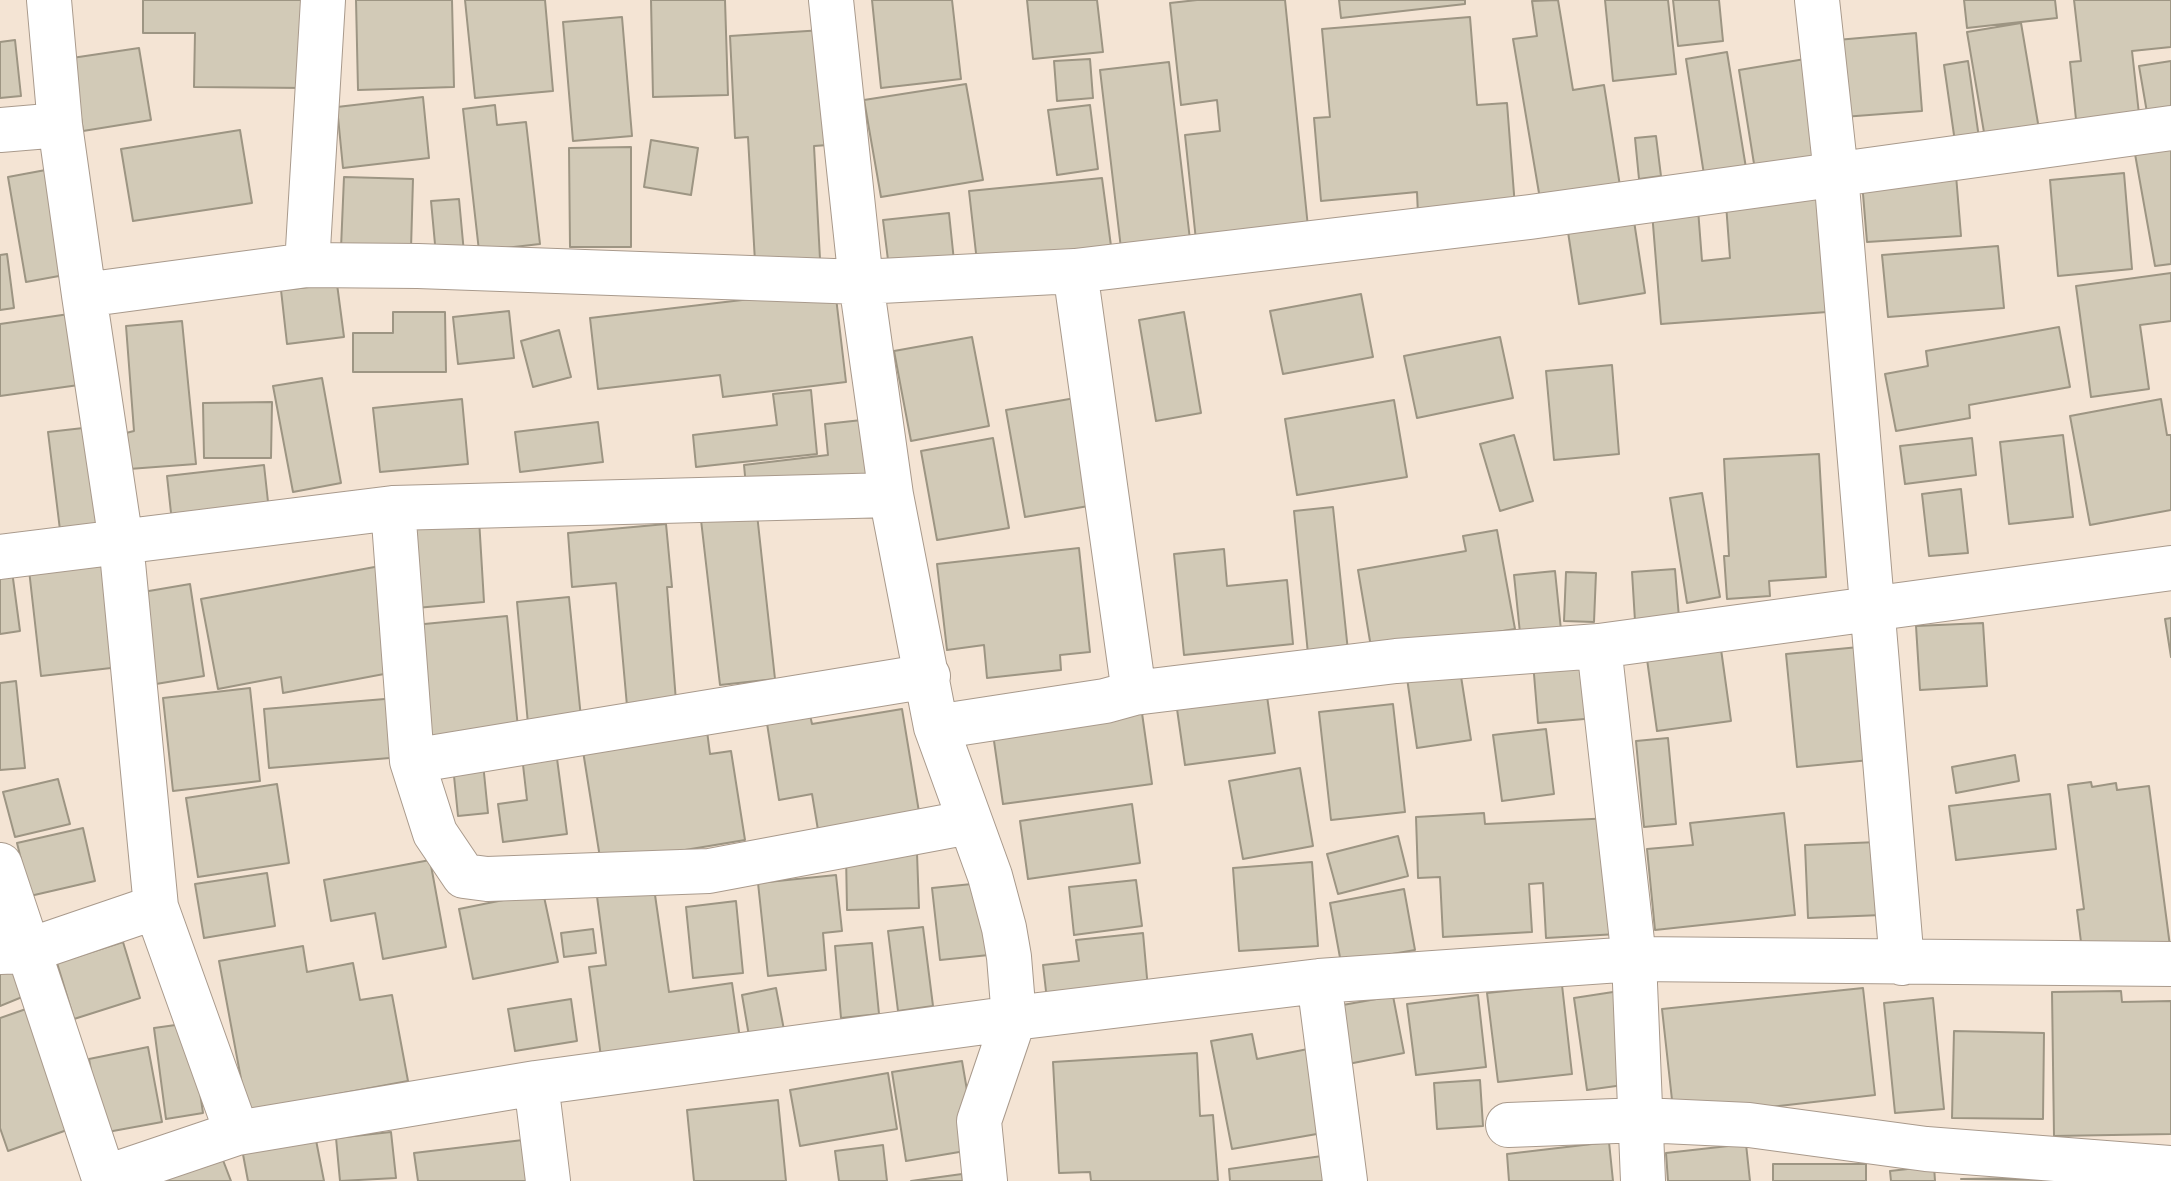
<!DOCTYPE html>
<style>
body{margin:0}
canvas{display:block;background:#f4e4d4}
</style>
<canvas width="2171" height="1181"></canvas>
<script>
const ctx = document.querySelector('canvas').getContext('2d');
ctx.lineJoin = 'round';
function fill(path, color) {
  ctx.fillStyle = color;
  ctx.fill(path, 'evenodd');
}
function trace(path, color, width, dash) {
  ctx.strokeStyle = color;
  ctx.lineWidth = width;
  ctx.lineCap = dash ? 'butt' : 'round';
  ctx.setLineDash(dash || []);
  ctx.stroke(path);
}
const building = new Path2D(`
 M143,0H307L306,88L194,87L195,33H143Z
 M356,0H452L454,87L358,90Z
 M465,0H545L553,91L475,98Z
 M651,0H725L728,95L653,97Z
 M872,0H952L961,79L881,88Z
 M1027,0H1097L1103,52L1033,59Z
 M1197,0H1285L1309,237L1197,250L1185,135L1220,131L1217,100L1181,105L1170,3Z
 M1339,0H1465V4L1341,18Z
 M1558,0L1573,90L1604,85L1620,186L1540,199L1513,39L1537,36L1532,1Z
 M1605,0H1668L1676,74L1613,81Z
 M1673,0H1719L1723,41L1678,46Z
 M1964,0H2055L2057,18L1967,28Z
 M2074,0H2171V47L2132,51L2140,123L2077,129L2070,62L2081,61Z
 M622,17L632,136L573,141L563,22Z
 M1470,17L1477,105L1507,103L1515,207L1418,215L1417,192L1321,201L1314,118L1330,117L1322,29Z
 M2021,23L2041,141L1987,150L1967,32Z
 M823,30L828,145L814,146L820,259L755,262L748,137L735,138L730,36Z
 M1916,33L1922,111L1843,117L1837,40Z
 M15,40L21,96L0,98V42Z
 M139,48L151,120L83,131L72,58Z
 M1727,52L1747,174L1705,181L1686,59Z
 M1817,57L1834,156L1755,170L1739,70Z
 M1090,59L1093,98L1057,101L1054,61Z
 M1968,61L1980,145L1956,149L1944,65Z
 M2171,61V126L2150,130L2139,66Z
 M1169,62L1191,248L1122,257L1100,70Z
 M966,84L983,180L881,197L864,100Z
 M423,97L429,158L343,168L337,107Z
 M495,105L497,125L526,122L540,244L479,251L463,109Z
 M1090,105L1098,169L1057,175L1048,110Z
 M240,130L252,203L133,221L121,149Z
 M1656,136L1661,176L1639,179L1635,138Z
 M651,140L698,148L691,195L644,187Z
 M631,147V247H570L569,148Z
 M2171,148V264L2155,266L2135,154Z
 M51,169L70,274L26,282L8,177Z
 M2124,173L2132,269L2058,276L2050,180Z
 M1956,175L1961,236L1867,242L1862,182Z
 M344,177L413,179L411,249L341,248Z
 M1102,178L1111,246L977,262L969,191Z
 M1832,197L1841,311L1661,324L1652,212L1698,209L1702,261L1730,258L1726,204Z
 M459,199L464,253L436,255L431,201Z
 M949,213L954,261L889,268L883,220Z
 M1634,221L1645,293L1579,304L1568,232Z
 M1998,246L2004,308L1888,317L1882,255Z
 M7,254L14,308L0,310V255Z
 M2171,273V321L2140,325L2149,389L2091,397L2076,286Z
 M337,284L344,337L287,344L281,290Z
 M835,289L846,382L723,397L720,375L598,389L590,318Z
 M1361,294L1373,357L1283,374L1270,311Z
 M509,311L514,358L458,364L453,317Z
 M393,312H445L446,372H353V333H393Z
 M1184,312L1201,413L1156,421L1139,320Z
 M76,313L86,384L0,396V324Z
 M182,321L196,464L129,469L126,433L134,431L126,326Z
 M2059,327L2070,387L1969,405L1970,418L1896,431L1885,374L1928,366L1926,351Z
 M559,330L571,377L533,387L521,341Z
 M972,337L989,426L911,441L894,351Z
 M1500,337L1513,398L1417,418L1404,356Z
 M1612,365L1619,454L1554,460L1546,371Z
 M322,378L341,483L293,492L273,386Z
 M811,390L817,454L696,467L693,435L777,425L773,394Z
 M1081,397L1100,504L1025,517L1006,410Z
 M462,399L468,464L380,472L373,408Z
 M2161,399L2167,435H2171V510L2090,525L2070,416Z
 M1394,400L1407,477L1297,495L1285,419Z
 M272,402L271,458H204L203,403Z
 M862,420L868,484L747,497L744,465L828,455L825,424Z
 M598,422L603,462L520,472L515,432Z
 M92,427L103,526L60,530L48,432Z
 M1514,435L1533,501L1500,511L1480,444Z
 M2063,435L2073,517L2009,524L2000,442Z
 M993,438L1009,528L937,540L921,451Z
 M1972,438L1976,475L1905,484L1900,446Z
 M1819,454L1826,577L1769,581L1770,596L1727,599L1724,556H1729L1724,459Z
 M264,465L269,511L172,522L167,476Z
 M1961,489L1968,553L1929,556L1922,494Z
 M1702,493L1720,597L1687,603L1670,498Z
 M1333,507L1348,651L1308,654L1294,511Z
 M757,514L775,679L720,685L701,520Z
 M479,519L484,602L416,608L409,525Z
 M666,524L672,587H667L676,701L627,706L616,583L572,587L568,533Z
 M1497,530L1515,629L1372,653L1358,570L1466,551L1463,536Z
 M1079,548L1090,652L1060,655L1061,670L987,678L984,645L947,650L937,564Z
 M1224,549L1227,586L1287,580L1293,644L1184,655L1174,554Z
 M108,561L120,667L41,676L29,570Z
 M380,566L400,671L283,693L281,677L218,689L201,599Z
 M1675,569L1679,618L1635,621L1632,572Z
 M12,571L20,631L0,634V573Z
 M1555,571L1561,630L1520,633L1514,575Z
 M1566,572L1596,573L1594,622L1564,621Z
 M190,584L204,676L156,684L143,592Z
 M569,597L581,718L528,724L517,602Z
 M507,616L518,728L424,738L414,625Z
 M2171,618V657L2165,619Z
 M1983,623L1987,686L1920,690L1916,626Z
 M1720,642L1731,721L1657,731L1646,652Z
 M1859,647L1870,760L1797,767L1786,654Z
 M1592,658L1596,718L1538,723L1533,662Z
 M1460,670L1471,740L1417,748L1407,678Z
 M16,681L25,768L0,770V683Z
 M250,688L260,781L173,791L163,698Z
 M1266,689L1275,753L1185,765L1176,702Z
 M397,698L402,757L269,768L264,709Z
 M1393,704L1405,812L1331,820L1319,712Z
 M902,709L920,818L819,836L812,794L779,800L766,717L809,710L812,724Z
 M1142,713L1152,784L1003,804L993,734Z
 M1546,729L1554,794L1502,801L1493,735Z
 M707,731L710,754L731,751L745,840L601,864L583,751Z
 M1668,738L1676,824L1644,827L1636,741Z
 M556,751L567,834L503,842L498,804L527,800L522,756Z
 M2015,755L2019,781L1956,793L1952,767Z
 M483,763L488,813L458,816L453,766Z
 M1300,768L1313,846L1243,859L1229,781Z
 M58,779L70,824L15,837L3,792Z
 M2091,782L2092,787L2116,783L2117,790L2149,786L2170,946L2083,958L2077,910L2084,909L2068,785Z
 M277,784L289,863L198,877L186,798Z
 M2050,794L2056,849L1956,860L1949,806Z
 M1132,804L1140,863L1028,879L1020,821Z
 M1484,813L1485,824L1613,818L1618,934L1546,938L1543,883L1529,884L1532,932L1443,937L1440,877L1418,878L1416,817Z
 M1784,813L1795,915L1655,930L1647,849L1693,845L1690,823Z
 M83,828L95,881L30,896L17,843Z
 M1398,836L1408,876L1338,894L1327,854Z
 M1878,842L1882,915L1808,918L1805,845Z
 M917,853L919,908L847,910L846,854Z
 M430,860L446,947L383,959L375,913L331,921L324,880Z
 M1312,862L1318,946L1239,951L1233,868Z
 M267,873L275,926L204,938L195,884Z
 M836,875L842,931L823,933L826,970L768,976L758,883Z
 M1136,880L1142,926L1074,935L1069,887Z
 M653,881L669,992L732,983L740,1039L601,1057L589,967L606,965L596,889Z
 M982,883L989,955L940,960L932,888Z
 M1404,889L1415,950L1341,963L1330,903Z
 M543,892L558,962L473,979L459,909Z
 M736,901L743,973L693,978L686,907Z
 M923,927L933,1006L898,1011L888,931Z
 M593,929L596,953L564,957L561,933Z
 M1143,933L1148,989L1047,1000L1043,965L1079,961L1076,940Z
 M123,942L140,998L74,1019L57,963Z
 M872,943L879,1014L841,1018L835,946Z
 M303,946L307,972L353,963L360,1000L392,995L408,1081L247,1111L219,961Z
 M14,964L27,995L0,1006V970Z
 M1562,985L1572,1074L1498,1082L1487,993Z
 M776,988L784,1030L749,1036L742,995Z
 M1863,988L1875,1095L1674,1118L1662,1009Z
 M1626,990L1638,1083L1587,1090L1574,998Z
 M2121,991L2122,1002L2171,1001V1134L2054,1136L2052,992Z
 M1478,995L1486,1067L1416,1075L1407,1004Z
 M1393,996L1404,1053L1338,1066L1326,1008Z
 M1933,998L1944,1109L1895,1113L1884,1003Z
 M571,999L577,1041L515,1051L508,1009Z
 M26,1009L67,1130L8,1151L0,1128V1018Z
 M190,1023L203,1113L166,1119L154,1028Z
 M1954,1031L2044,1033L2043,1119L1952,1118Z
 M1252,1034L1257,1059L1313,1048L1328,1132L1232,1149L1211,1041Z
 M148,1047L162,1122L102,1133L89,1059Z
 M1197,1053L1200,1116L1213,1115L1218,1181H1091L1090,1172L1059,1173L1053,1062Z
 M962,1061L977,1149L906,1161L892,1072Z
 M888,1073L897,1129L800,1146L790,1090Z
 M1480,1080L1483,1126L1437,1129L1434,1083Z
 M778,1100L786,1181H694L687,1110Z
 M391,1132L396,1178L340,1181L336,1138Z
 M315,1135L324,1181H248L242,1149Z
 M523,1140L528,1181H418L414,1153Z
 M1609,1142L1613,1181H1509L1507,1154Z
 M1746,1144L1750,1181H1668L1666,1153Z
 M883,1145L887,1181H839L835,1151Z
 M221,1155L231,1181H162Z
 M1322,1156L1324,1181H1230L1229,1169Z
 M1773,1164H1866V1181H1773Z
 M1934,1166L1935,1181H1891L1890,1171Z
 M962,1174L963,1181H911Z
 M2146,1176V1181L1961,1179Z`);
fill(building, '#d2cab7');
trace(building, '#9d9583', 2);
const minor = new Path2D(`
 M1817,0L1836,174L1902,963
 M60,125L84,295L307,265L418,266L861,282L1075,271L1530,217L2171,128
 M0,130L60,125L49,0
 M307,265L323,0
 M1075,271L1134,693
 M84,295L121,542L156,907L237,1133L104,1178
 M891,495L936,727L990,876L1004,928L1009,957L1014,1018L979,1121L985,1181
 M393,508L412,761L435,833L464,876L487,879L709,871L970,822
 M0,557L393,508L891,495L861,282L831,0
 M1599,646L1634,959L1643,1181
 M936,727L1105,701L1134,693L1396,661L1599,646L2171,568
 M412,761L928,676
 M0,865L105,1181
 M0,952L27,951L156,907
 M1319,981L1345,1181
 M536,1083L548,1181
 M1508,1125L1642,1120L1749,1125L1926,1149L2171,1168
 M237,1133L536,1083L1014,1018L1319,981L1634,959L2171,964`);
trace(minor, '#a99a8c', 46);
trace(minor, '#fff', 44);
</script>
